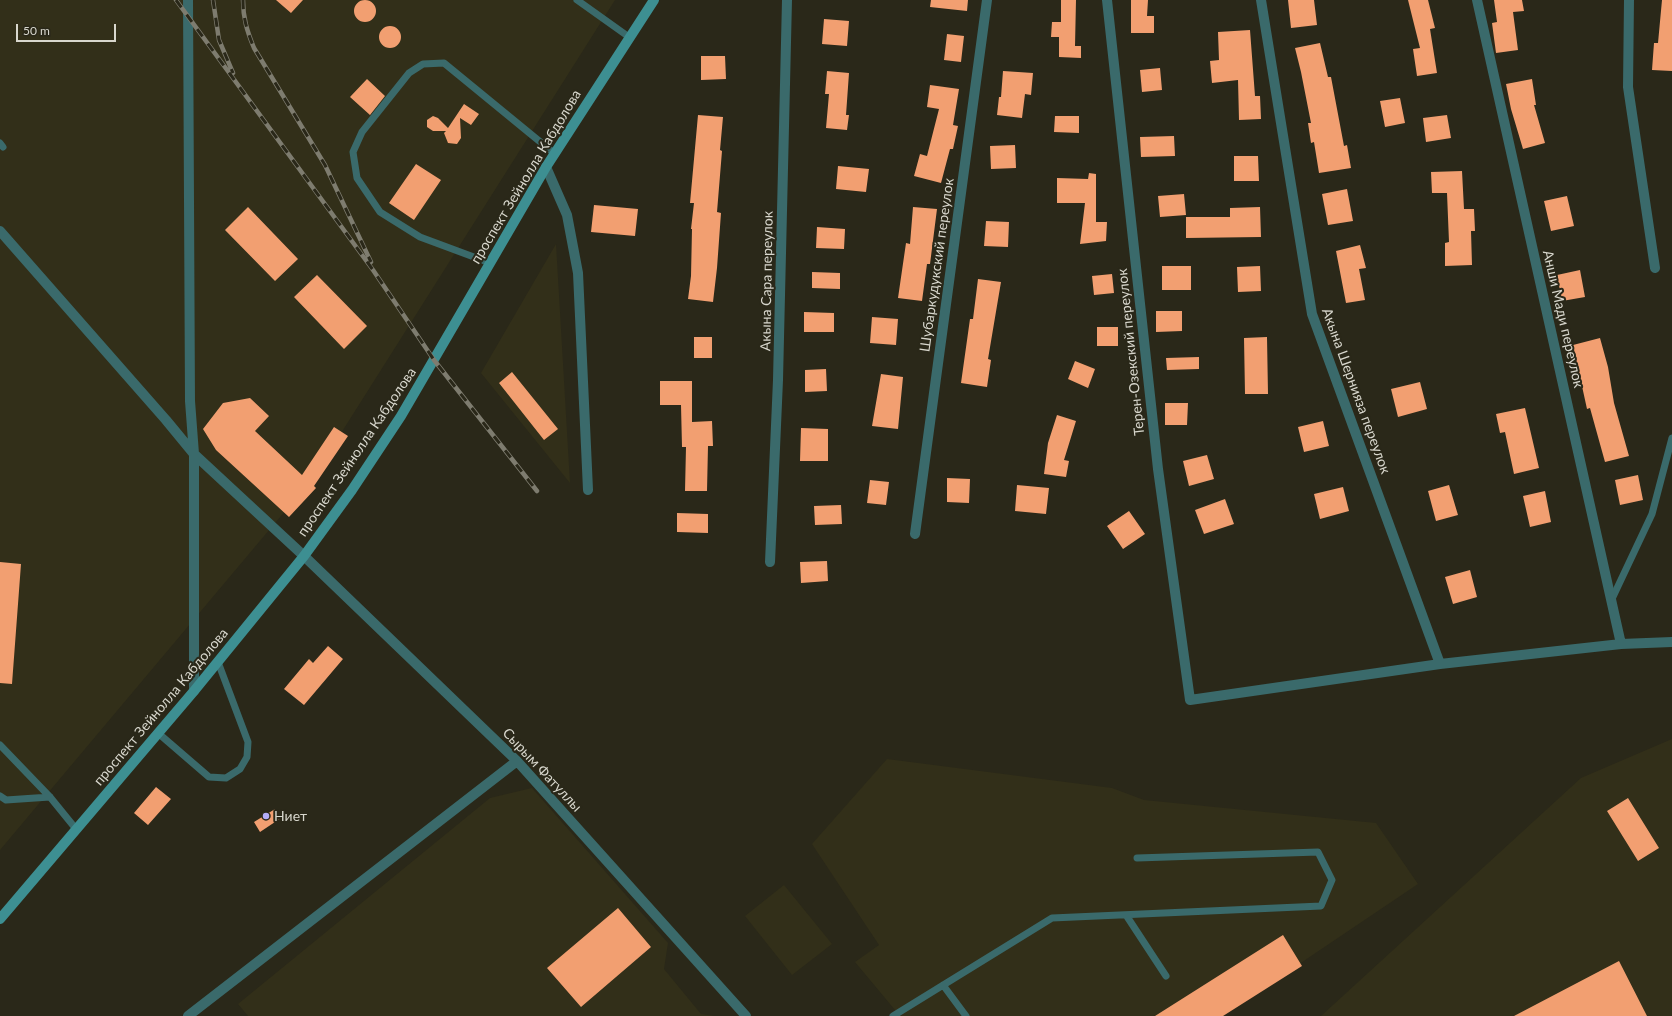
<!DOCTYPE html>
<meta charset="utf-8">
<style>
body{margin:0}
#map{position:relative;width:1672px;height:1016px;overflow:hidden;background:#2a2819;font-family:Lato,sans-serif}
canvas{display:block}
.scale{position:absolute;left:16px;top:24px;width:100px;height:18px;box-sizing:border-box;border:2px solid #d8d7cd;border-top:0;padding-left:5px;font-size:12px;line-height:14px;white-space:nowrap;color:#d8d7cd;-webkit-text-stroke:3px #2a2819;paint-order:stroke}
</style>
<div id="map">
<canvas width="1672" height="1016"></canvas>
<div class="scale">50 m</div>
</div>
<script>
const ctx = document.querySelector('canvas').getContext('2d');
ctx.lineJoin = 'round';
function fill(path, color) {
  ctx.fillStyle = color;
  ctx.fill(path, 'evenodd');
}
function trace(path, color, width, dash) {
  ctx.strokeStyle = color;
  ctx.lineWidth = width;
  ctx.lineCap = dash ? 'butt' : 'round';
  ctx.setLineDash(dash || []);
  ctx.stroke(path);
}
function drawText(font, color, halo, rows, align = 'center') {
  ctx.font = font + ' Lato,sans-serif';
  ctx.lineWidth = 4;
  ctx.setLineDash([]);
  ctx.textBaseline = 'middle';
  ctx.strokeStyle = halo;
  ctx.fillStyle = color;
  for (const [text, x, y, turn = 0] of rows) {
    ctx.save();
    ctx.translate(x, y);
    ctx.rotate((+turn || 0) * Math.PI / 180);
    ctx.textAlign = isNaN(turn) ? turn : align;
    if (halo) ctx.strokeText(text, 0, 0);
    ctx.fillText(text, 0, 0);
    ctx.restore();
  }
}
fill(new Path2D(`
 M0,0H615L312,479L0,850Z
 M556,244L570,483L481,373Z
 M1672,739V1016H1321L1581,778Z
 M887,759L1112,788L1144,800L1376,823L1418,884L1222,1016H900L855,962L879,945L812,844Z
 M532,788L668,943L664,969L701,1014L715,1016H248L238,1004L490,798Z
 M784,885L832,944L792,975L745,916Z`), '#322f19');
fill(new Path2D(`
 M276,0H303L291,13Z
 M931,0H968L967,11L930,7Z
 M1061,0H1076L1075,46H1081V58L1059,57V37H1051L1052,22H1061Z
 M1131,0H1148L1147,16H1154V33H1131Z
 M1288,0H1314L1317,25L1291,28Z
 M1408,0H1428L1435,28L1430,29L1437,73L1417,76L1413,49L1420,48Z
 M1494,0H1522L1524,11L1513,12L1518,50L1496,53L1492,23L1497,22Z
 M1662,0H1672V71L1652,70L1654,43H1658Z
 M354 11a11 11 0 1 1 22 0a11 11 0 1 1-22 0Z
 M824,19L849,21L847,46L822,44Z
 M379 37a11 11 0 1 1 22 0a11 11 0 1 1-22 0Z
 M1250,30L1255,96H1260L1261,119L1239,120L1238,80L1212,83L1210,61L1219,60L1218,32Z
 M947,34L964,36L961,62L944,60Z
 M1320,43L1328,77H1331L1344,146L1347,145L1351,168L1319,173L1314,142L1311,143L1308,123H1311L1301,72L1295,48Z
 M701,56H725L726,79L701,80Z
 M1160,68L1162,90L1142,92L1140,70Z
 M827,71L849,73L846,115H849L847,130L826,128L829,94H825Z
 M1003,71L1033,73L1031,95L1025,94L1022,118L997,115L999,97H1001Z
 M367,79L385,96L370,115L350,97Z
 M1532,79L1536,105H1534L1545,143L1523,149L1511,109L1506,84Z
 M930,85L959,89L953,125L958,126L953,149H950L941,183L914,176L920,154L927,156L939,109L927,107Z
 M1400,98L1405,123L1385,127L1380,101Z
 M464,104L479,114L471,125L460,118L461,138L457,144L448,143L444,133L446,131H433L427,127V120L433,116L438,118L448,128Z
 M698,115L723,117L720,150L722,151L717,212L721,213L717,268L713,302L688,299L691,276L692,229H691L694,203H690Z
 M1447,115L1451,138L1426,142L1423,118Z
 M1055,116H1079V133L1054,132Z
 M1174,136L1175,156L1141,157L1140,137Z
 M1015,145L1016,168L991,169L990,146Z
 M1234,156H1258L1259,181H1234Z
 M416,164L441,180L414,220L389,203Z
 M838,166L869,169L866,192L836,189Z
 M1462,171L1464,209H1474L1475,231H1471L1472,265L1445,266V243L1449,242L1447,193H1432L1431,172Z
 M1089,173L1096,174V222H1107L1106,241L1080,244L1085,203H1057V178L1088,179Z
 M1347,189L1353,221L1328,225L1322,194Z
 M1184,194L1186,215L1160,217L1158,196Z
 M1567,196L1574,226L1551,231L1544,201Z
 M594,205L638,209L635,236L591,232Z
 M248,207L298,259L275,281L225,230Z
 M913,207L937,209L930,264H927L922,301L898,298L906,243L910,244Z
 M1260,207L1261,237L1186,238V217H1230V208Z
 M986,221L1009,222L1008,247L984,246Z
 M817,227L845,229L844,249L816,248Z
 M1360,245L1366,268L1359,269L1365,300L1346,303L1336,251Z
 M1162,266H1191V290H1162Z
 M1260,266L1261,291L1238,292L1237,267Z
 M1580,270L1585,297L1562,301L1557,275Z
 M812,272L840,273V289L812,288Z
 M1112,274L1114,293L1094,295L1092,276Z
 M317,275L367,326L344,349L294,297Z
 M978,279L1001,282L988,359L991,360L987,387L961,383L970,319H973Z
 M1156,311H1182V331L1156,332Z
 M804,312L834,313V332H804Z
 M872,317L898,319L896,345L870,343Z
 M1097,327H1118V346H1097Z
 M694,337H712V358H694Z
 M1267,337L1268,394H1245L1244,338Z
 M1600,338L1608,367L1614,403L1629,456L1605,462L1590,408L1587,409L1573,345Z
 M1199,357V369L1167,370L1166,358Z
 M1075,361L1095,369L1088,388L1068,379Z
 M826,369L827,391L805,392V370Z
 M512,372L558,429L544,440L499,383Z
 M881,374L903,377L898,429L872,426Z
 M660,381H692V422L712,421L713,446H708L707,491H685L686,447H682L681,405H660Z
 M1420,382L1427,409L1398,417L1391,389Z
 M250,398L269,416L255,431L302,475L334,427L348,436L314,486L316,488L289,517L216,450L203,429L223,403Z
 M1165,403H1188L1187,425H1165Z
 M1525,408L1539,468L1514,474L1505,432L1500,433L1496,414Z
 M1057,415L1076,421L1064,460L1069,461L1066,477L1044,474L1048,443Z
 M1323,421L1329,446L1304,452L1298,427Z
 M801,428L828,429V461H800Z
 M1207,455L1214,479L1189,486L1183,461Z
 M1638,475L1643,500L1620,505L1615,480Z
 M947,478L970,479L969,503L947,502Z
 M870,480L889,482L886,505L867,503Z
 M1017,485L1049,488L1046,514L1015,511Z
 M1449,485L1458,515L1436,521L1428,491Z
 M1343,487L1349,511L1320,519L1314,494Z
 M1545,491L1551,522L1530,527L1523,496Z
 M1225,499L1234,524L1204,534L1195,510Z
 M841,505L842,524L815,525L814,506Z
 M1129,511L1145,534L1123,549L1107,526Z
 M677,513L708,514V533L677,532Z
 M827,561L828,581L801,583L800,562Z
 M0,562L21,564L12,684L0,683Z
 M1470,570L1477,597L1453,604L1445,577Z
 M328,646L343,659L304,705L284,689L309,659L313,663Z
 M156,787L171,799L148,825L134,813Z
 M1628,798L1659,848L1638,861L1607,811Z
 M275,809L281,818L260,832L254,822Z
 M618,908L651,947L581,1007L547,968Z
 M1283,935L1302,966L1223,1016H1155Z
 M1619,961L1647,1016H1514Z`), '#f29f71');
trace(new Path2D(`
 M577,0L629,37
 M0,143L3,147
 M490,263L420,237L380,212L357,178L353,152L362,132L409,73L423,64L444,63L555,154
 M1611,601L1652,514L1672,438
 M158,733L209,777L226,778L240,769L247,757L248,742L218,662
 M0,745L50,797L76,829
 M0,796L6,800L50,797
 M1126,915L1166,976
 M943,985L966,1016
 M893,1016L1052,918L1321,906L1332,880L1318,852L1137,858`), '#3a6a6b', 7);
trace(new Path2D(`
 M188,0L190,401L194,454V691
 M1107,0L1158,469L1190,700L1440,664L1621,644L1672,642
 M1261,0L1312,314L1440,664
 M1477,0L1621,644
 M1629,0L1628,87L1655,268
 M546,167L567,215L578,273L588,490
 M0,231L166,420L194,454L304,556L517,761L746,1016
 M915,534L987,0
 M770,562L778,380L787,0
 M188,1016L517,761`), '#3a6a6b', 10);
trace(new Path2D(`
 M0,919L194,691L304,556L352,490L401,416L546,167L654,0`), '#3d8f92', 10);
const rail = new Path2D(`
 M176,0L373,270L434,360L537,491
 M213,0L219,40L233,73
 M243,0C243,18 247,31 254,48L325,165L371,262`);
trace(rail, '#7e7c6f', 4.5);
trace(rail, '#2a2819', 3, [9]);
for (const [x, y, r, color] of [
 [266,816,4,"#b3adf9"]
]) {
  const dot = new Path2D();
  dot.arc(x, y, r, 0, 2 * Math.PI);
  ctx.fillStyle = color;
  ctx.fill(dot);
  trace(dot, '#2a2819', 1.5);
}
drawText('14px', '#d8d7cd', '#2a2819', [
 ["проспект Зейнолла Кабдолова",526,177,-59],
 ["Шубаркудукский переулок",937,265,-82],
 ["Акына Сара переулок",767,281,-89],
 ["Анши Мади переулок",1563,319,77],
 ["Терен-Озекский переулок",1131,352,-96],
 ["Акына Шернияза переулок",1356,391,70],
 ["проспект Зейнолла Кабдолова",357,452,-56],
 ["проспект Зейнолла Кабдолова",161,707,-50],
 ["Сырым Фатуллы",542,770,47]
]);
drawText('14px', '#d8d7cd', '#2a2819', [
 ["Ниет",274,816]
], 'left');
</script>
